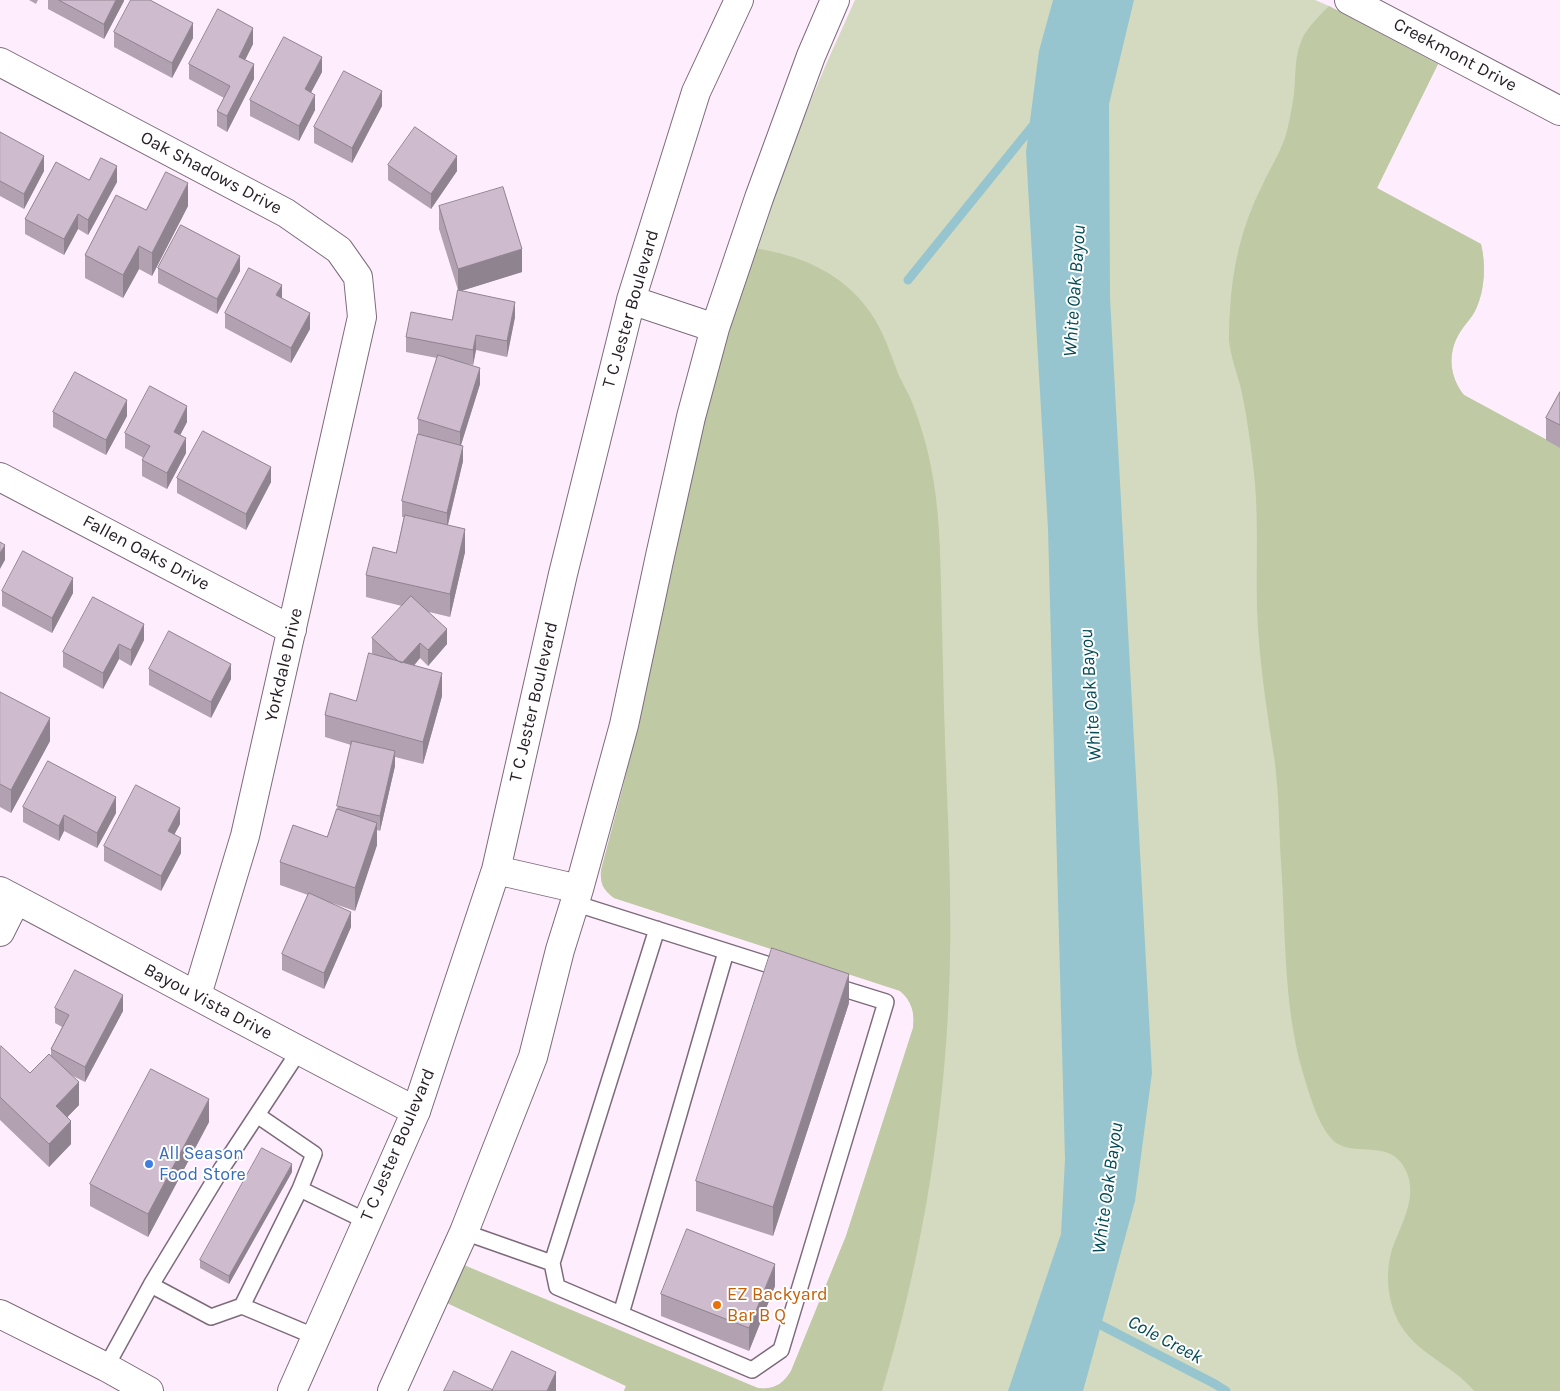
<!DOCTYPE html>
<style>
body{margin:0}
canvas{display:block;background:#feeefd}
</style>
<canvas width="1560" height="1391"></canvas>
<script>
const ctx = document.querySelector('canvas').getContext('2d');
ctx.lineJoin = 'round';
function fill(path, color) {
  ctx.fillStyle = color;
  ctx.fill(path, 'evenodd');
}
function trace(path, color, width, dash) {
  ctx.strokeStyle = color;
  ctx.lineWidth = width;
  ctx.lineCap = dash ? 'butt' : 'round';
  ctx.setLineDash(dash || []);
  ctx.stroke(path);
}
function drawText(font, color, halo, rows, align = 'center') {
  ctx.font = font + ' Karla,sans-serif';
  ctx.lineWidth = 4;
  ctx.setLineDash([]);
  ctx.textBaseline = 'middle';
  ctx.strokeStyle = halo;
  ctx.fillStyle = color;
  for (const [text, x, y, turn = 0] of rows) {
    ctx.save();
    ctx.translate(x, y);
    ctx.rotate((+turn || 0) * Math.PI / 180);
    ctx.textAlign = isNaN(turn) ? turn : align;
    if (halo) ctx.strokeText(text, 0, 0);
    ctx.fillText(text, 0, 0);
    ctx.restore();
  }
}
fill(new Path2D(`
 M855,0H1315L1329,6L1438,64L1377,188L1481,244C1486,264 1485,290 1476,309C1472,318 1464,325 1459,334C1447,354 1450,378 1464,395L1560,447V1391H624L626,1386L447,1303L758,1388C774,1390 783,1384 791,1371L846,1236L913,1028C915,1012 912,998 897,989L614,898C603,890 600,883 601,870L623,787L731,316L792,146L827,62Z`), '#d3dabf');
fill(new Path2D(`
 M1329,6L1438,64L1377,188L1481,244C1486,264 1485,290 1476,309C1472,318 1464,325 1459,334C1447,354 1450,378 1464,395L1560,447V1391H1474C1453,1365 1419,1355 1401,1326C1388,1304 1385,1277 1391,1253C1399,1227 1418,1200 1407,1173C1393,1137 1356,1158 1335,1142C1319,1129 1309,1093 1303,1073C1283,1005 1286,932 1281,862C1279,829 1279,796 1275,763C1268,718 1261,674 1258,628C1255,579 1259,531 1255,483C1252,453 1248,423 1242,393C1238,376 1231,358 1229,341C1229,331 1229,321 1230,311C1232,268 1242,225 1262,186C1269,170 1279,155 1285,138C1289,124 1292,109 1294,94C1296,73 1294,54 1304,35C1311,24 1320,15 1329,6Z
 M754,248C800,255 843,273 870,312C883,331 888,347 896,368C900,380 907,390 912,402C920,423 927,445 931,467C939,506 940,545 941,585C942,626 943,667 944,709C947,810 954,912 948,1013C941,1141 919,1268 882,1391H624L626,1386L447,1303L464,1265L758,1388C774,1390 783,1384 791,1371L846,1236L913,1028C915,1014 912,1001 900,991L614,898C603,890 600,883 601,870L623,787L642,704L690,467L731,316Z`), '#bfc9a4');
fill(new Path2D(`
 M1053,0H1134L1109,104L1110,298L1152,1073L1135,1201L1083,1391H1008L1061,1234L1065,1160L1048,529L1026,152L1039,51Z`), '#96c5cf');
trace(new Path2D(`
 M908,280L1035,123
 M1091,1320L1215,1384L1226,1391`), '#96c5cf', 9);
const lane = new Path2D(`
 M574,903L785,970
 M257,1115L314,1154L300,1189L366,1221
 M464,1232L552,1263L557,1287L752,1370L781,1350L886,1002L831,985
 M552,1263L657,929
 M151,1285L211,1317L242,1306L316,1337
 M242,1306L300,1189
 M621,1314L726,952
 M106,1367L151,1285L222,1168L299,1051`);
const street = new Path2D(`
 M1349,0L1560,111
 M0,62L286,213L339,250L358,277L362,317L245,836L197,995
 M0,477L292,630
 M0,891C139,964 276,1040 416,1111
 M0,932L16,900`);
const secondary = new Path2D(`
 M631,300L715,328
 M496,870L579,889
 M0,1314L106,1367L149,1391
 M292,1391L416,1111L496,870L563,574L631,300L696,92L739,0
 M392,1391L464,1232L533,1057L560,950L579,889L624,725L660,556L691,417L715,328L759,198L811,56L835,0`);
trace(lane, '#7d6b7c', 18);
trace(street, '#7d6b7c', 30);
trace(secondary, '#7d6b7c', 30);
trace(lane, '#fff', 15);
trace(street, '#fff', 28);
trace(secondary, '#fff', 28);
fill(new Path2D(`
 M29,0H38L36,4Z
 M48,0H124V1L104,39L48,9Z
 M114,32L193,38L172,78L114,47Z
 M253,44L245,60L254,79L227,132L217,126V111L224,98L189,79V64Z
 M322,72L311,92L315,110L299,141L250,116V100Z
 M382,106L352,163L314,143V127Z
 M0,132L44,171L24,209L0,196Z
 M388,165L457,171L431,209L388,180Z
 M89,180L117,182L88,235L78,229L64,255L25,234V219Z
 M188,206L152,276L139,269L123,298L85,278V255L146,210Z
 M439,206L522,272L460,291L515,317L507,357L476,350L473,365L463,363L480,384L461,445L463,461L448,525L465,552L450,617L429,612L447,644L428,666L420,658L414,666L442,696L423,764L395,757V766L380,831L377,830V845L355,911L332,903L351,927L324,989L282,970V954L308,895L280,885V862L327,837L337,809L351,745L325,737V715L356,701L375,655L372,653V638L402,606L366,597V575L396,553L404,517H402V501L418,435V419L437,358L406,352V337L452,320L458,290L439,229Z
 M158,268L240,271L217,314L158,283Z
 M225,313L310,329L291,363L225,328Z
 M1560,392V448L1546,440V418Z
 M53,412L127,416L106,455L53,427Z
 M187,422L180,435L186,453L167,489L142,476V460L144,458L125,448V433Z
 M177,478L271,482L246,530L177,493Z
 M2,591L73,593L52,633L2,606Z
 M144,640L131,666L119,659L103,689L63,667V652Z
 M149,669L231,679L211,718L149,685Z
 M0,692L50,741L11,813L0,807Z
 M23,807L116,813L97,848L64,831L59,841L23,822Z
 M180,824L174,835L181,853L161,891L104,861V846Z
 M849,1003L773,1236L696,1211V1181Z
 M55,1008L123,1011L85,1082L69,1074L79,1105L67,1117L71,1144L49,1167L0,1120V1047L30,1073L51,1056V1049L62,1027L55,1023Z
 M209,1122L148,1237L90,1206V1184Z
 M292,1172L229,1284L200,1268V1260Z
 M775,1286L749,1351L661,1316V1294Z`), '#b1a1b1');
fill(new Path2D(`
 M116,0H124V1L104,39V24Z
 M193,23V38L172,78V63Z
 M253,28V44L239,72V57Z
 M322,57V72L305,104V89Z
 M254,64V79L227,132V116Z
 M382,91V106L352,163V148Z
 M315,95V110L299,141V126Z
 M44,156V171L24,209V194Z
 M457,156V171L431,209V194Z
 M117,166V182L88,235V220Z
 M188,183V206L152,276V253Z
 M78,214V229L64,255V239Z
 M139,246V269L123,298V275Z
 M522,249V272L458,292V269Z
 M240,256V271L217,314V299Z
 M282,285V300L276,295Z
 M515,302V317L507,357V341Z
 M310,313V329L291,363V348Z
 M476,335V350L473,365V350Z
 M480,368V384L460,448V432Z
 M127,400V416L106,455V440Z
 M187,406V422L174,447V432Z
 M186,438V453L167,489V473Z
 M463,446V461L447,528V513Z
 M271,467V482L246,530V514Z
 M465,529V552L450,617V594Z
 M5,545V560L0,569V553Z
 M73,578V593L52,633V618Z
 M144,624V640L131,666V650Z
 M447,629V644L428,666V650Z
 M420,643V658L401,680V664Z
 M119,644V659L103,689V673Z
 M231,664V679L211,718V702Z
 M442,673V696L423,764V742Z
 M50,718V741L11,813V790Z
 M395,751V766L380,831V816Z
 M116,797V813L97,848V833Z
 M180,808V824L168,846V831Z
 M64,815V831L59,841V826Z
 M377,823V845L355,911V888Z
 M181,838V853L161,891V876Z
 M351,912V927L324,989V973Z
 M849,974V1003L773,1236V1207Z
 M123,995V1011L85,1082V1067Z
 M79,1082V1105L56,1129V1106Z
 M209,1099V1122L148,1237V1214Z
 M71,1121V1144L49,1167V1144Z
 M292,1164V1172L229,1284V1276Z
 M775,1264V1286L749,1351V1328Z
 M556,1372V1391H547Z`), '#908390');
const building = new Path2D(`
 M59,0H116L104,24Z
 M131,0H150L193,23L172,63L114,32Z
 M218,9L253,28L239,57L254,64L227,116L217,111L230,86L189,64Z
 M284,37L322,57L305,89L315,95L299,126L250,100Z
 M344,71L382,91L352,148L314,127Z
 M415,127L457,156L431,194L388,165Z
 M0,132L44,156L24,194L0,181Z
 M101,158L117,166L88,220L78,214L64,239L25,219L56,162L89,180Z
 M166,172L188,183L152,253L139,246L123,275L85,255L116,195L146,210Z
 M503,187L522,249L458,269L439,206Z
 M181,225L240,256L217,299L158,268Z
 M249,268L282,285L276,295L310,313L291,348L225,313Z
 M458,290L515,302L507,341L476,335L473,350L406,337L411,312L452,320Z
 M438,355L480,368L460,432L418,419Z
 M75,372L127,400L106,440L53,412Z
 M150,386L187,406L174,432L186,438L167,473L142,460L150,446L125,433Z
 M1560,392V425L1546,418Z
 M203,431L271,467L246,514L177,478Z
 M418,434L463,446L447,513L402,501Z
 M405,515L465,529L450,594L366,575L373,547L396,553Z
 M0,542L5,545L0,553Z
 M23,551L73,578L52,618L2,591Z
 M411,596L447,629L428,650L420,643L402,663L398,661L372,638Z
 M93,597L144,624L131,650L119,644L103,673L63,652Z
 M169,631L231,664L211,702L149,669Z
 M369,653L442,673L423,742L325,715L330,693L356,701Z
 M0,692L50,718L11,790L0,784Z
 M352,741L395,751L380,816L337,806Z
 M48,761L116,797L97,833L64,815L59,826L23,807Z
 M136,785L180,808L168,831L181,838L161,876L104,846Z
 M337,809L377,823L355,888L280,862L293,825L327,837Z
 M309,893L351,912L324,973L282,954Z
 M772,948L849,974L773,1207L696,1181Z
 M75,970L123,995L85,1067L51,1049L69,1015L55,1008Z
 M1,1046L30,1073L49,1054L79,1082L56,1106L71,1121L49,1144L0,1097V1047Z
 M151,1069L209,1099L148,1214L90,1184Z
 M262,1148L292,1164L229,1276L200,1260Z
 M687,1229L775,1264L749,1328L661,1294Z
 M512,1351L556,1372L547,1391H492Z
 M454,1371L493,1390L492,1391H444Z`);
fill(building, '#cebbce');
trace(building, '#908390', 1);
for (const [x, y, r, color] of [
 [149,1164,5,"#3f7fe0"],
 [717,1305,5,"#e8710a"]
]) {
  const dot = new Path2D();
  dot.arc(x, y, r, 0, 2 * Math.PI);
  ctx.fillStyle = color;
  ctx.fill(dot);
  trace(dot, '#fff', 2);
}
drawText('18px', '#251e25', '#fff', [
 ["Creekmont Drive",1455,55,28],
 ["Oak Shadows Drive",211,173,28],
 ["T C Jester Boulevard",631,309,-74],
 ["Fallen Oaks Drive",146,553,28],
 ["Yorkdale Drive",284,665,-77],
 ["T C Jester Boulevard",534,702,-77],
 ["Bayou Vista Drive",208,1002,28],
 ["T C Jester Boulevard",398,1145,-67]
]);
drawText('18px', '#366cbe', '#fff', [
 ["All Season",159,1154],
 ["Food Store",159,1175]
], 'left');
drawText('18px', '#c56008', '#fff', [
 ["EZ Backyard",727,1295],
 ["Bar B Q",727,1316]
], 'left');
drawText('italic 19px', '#034b56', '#fff', [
 ["White Oak Bayou",1075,291,-86],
 ["White Oak Bayou",1091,695,-94],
 ["White Oak Bayou",1108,1188,-82],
 ["Cole Creek",1165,1340,28]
]);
</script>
